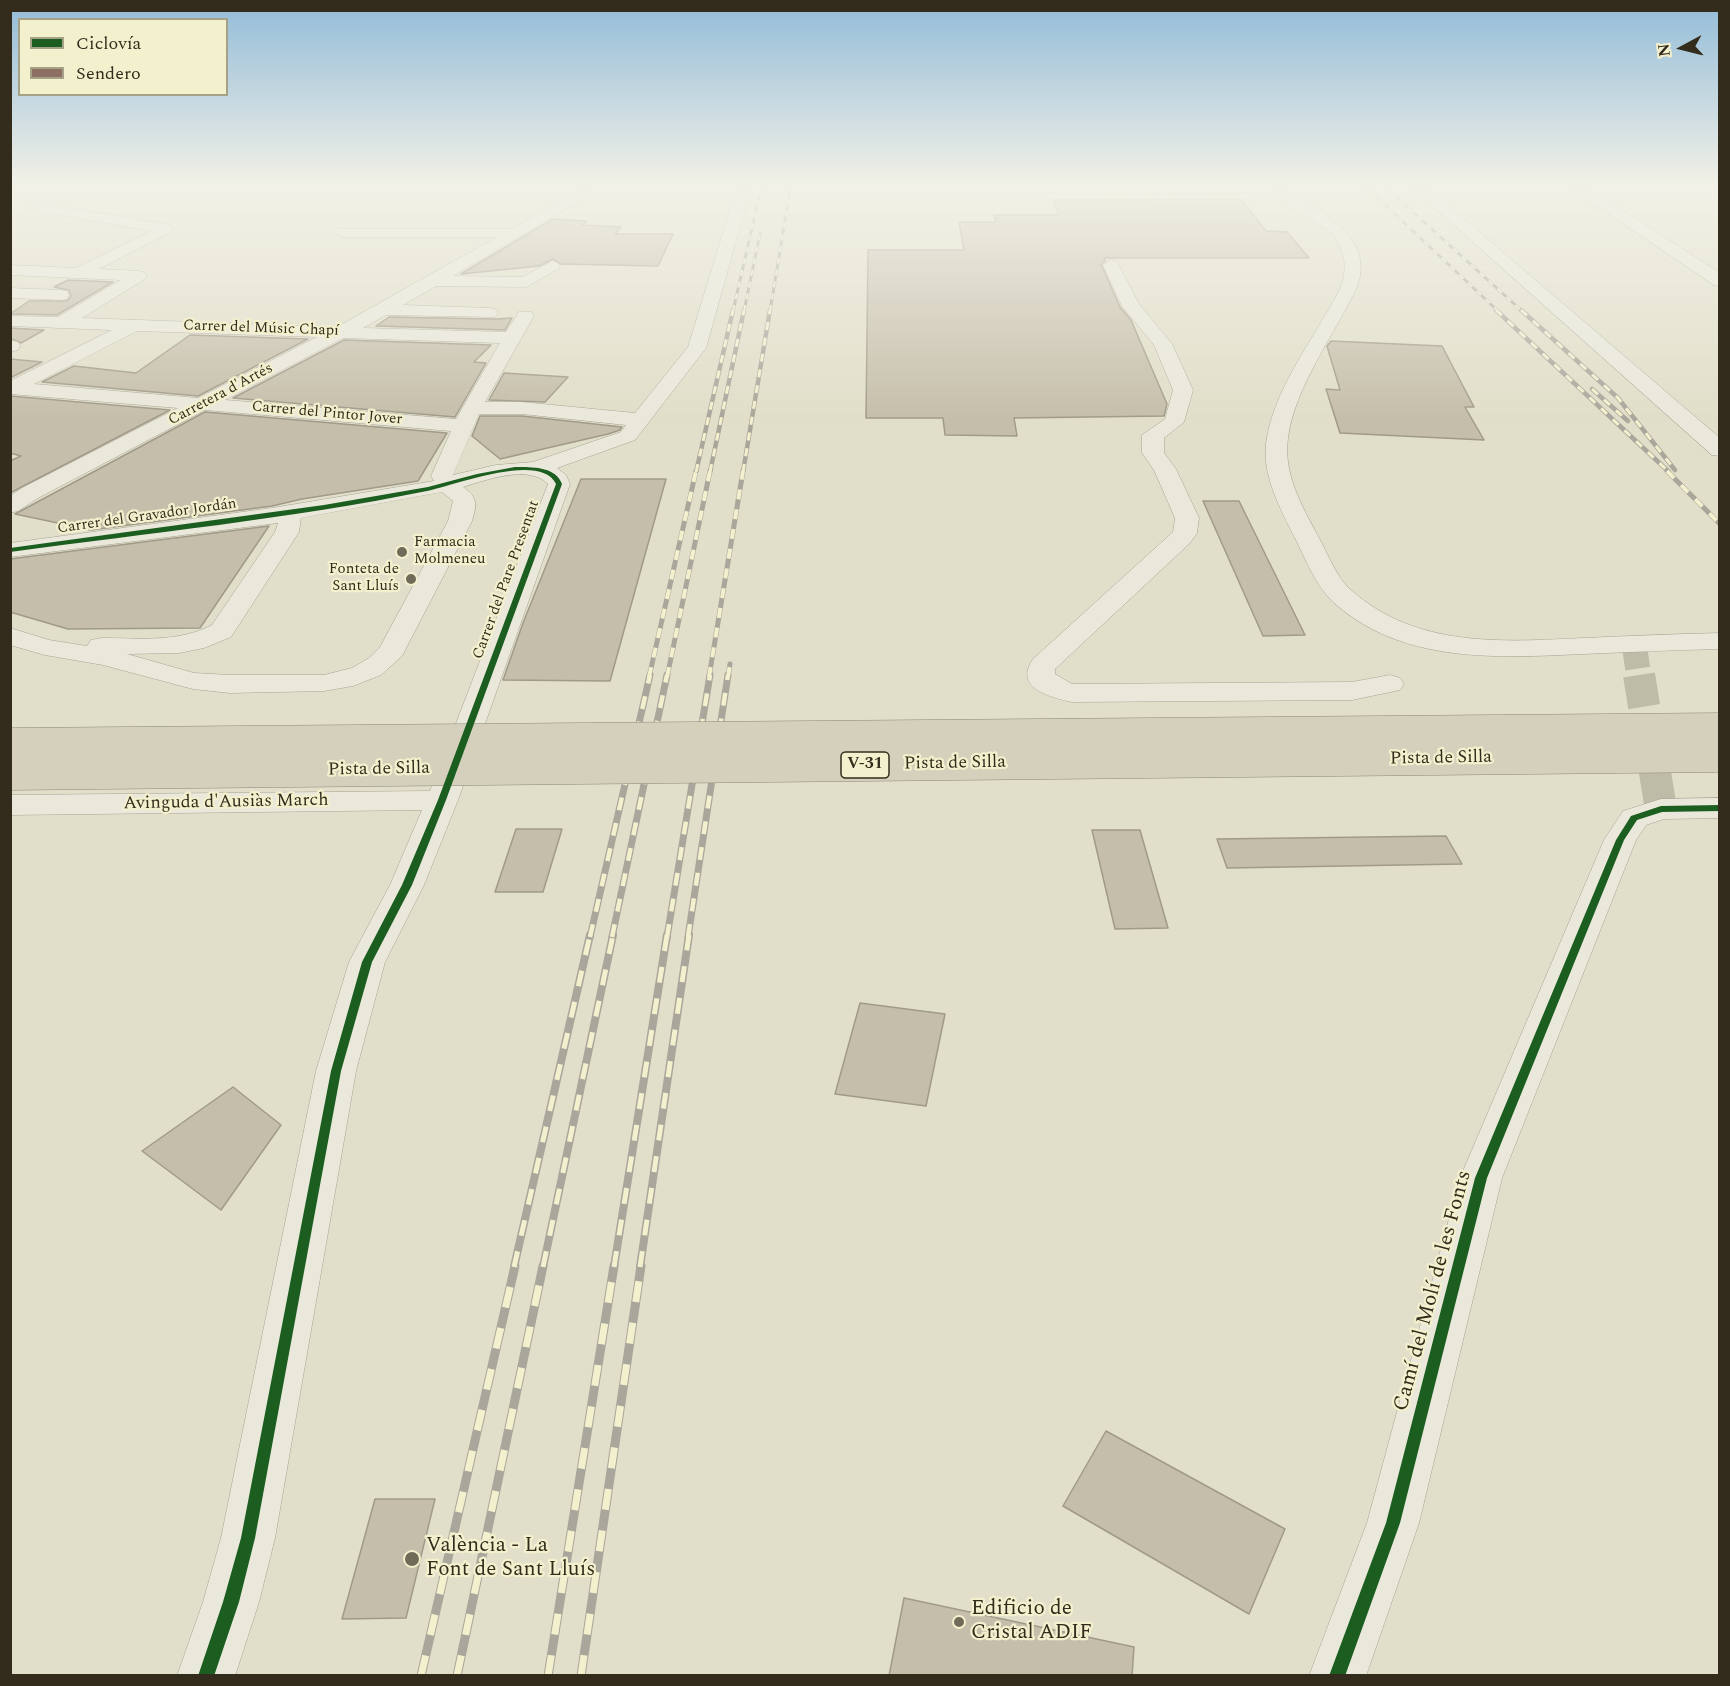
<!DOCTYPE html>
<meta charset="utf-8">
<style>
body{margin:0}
#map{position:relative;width:1730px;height:1686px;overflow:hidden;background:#e1dfc9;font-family:Spectral,serif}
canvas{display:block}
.frame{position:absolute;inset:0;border:12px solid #332c1c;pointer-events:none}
.legend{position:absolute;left:18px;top:18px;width:210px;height:78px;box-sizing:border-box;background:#f3f0ce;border:2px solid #a6a287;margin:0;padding:8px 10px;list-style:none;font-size:18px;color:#332c1c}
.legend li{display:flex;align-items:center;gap:12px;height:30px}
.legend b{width:30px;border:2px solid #a6a287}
.north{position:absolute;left:1652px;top:18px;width:60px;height:60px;-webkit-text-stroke:4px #f3f0ce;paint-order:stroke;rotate:263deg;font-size:16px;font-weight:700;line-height:24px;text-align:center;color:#332c1c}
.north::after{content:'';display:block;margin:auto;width:21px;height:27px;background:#332c1c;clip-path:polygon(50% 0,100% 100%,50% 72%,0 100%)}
</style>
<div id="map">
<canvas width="1730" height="1686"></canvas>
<div class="frame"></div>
<ul class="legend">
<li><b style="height:8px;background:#1b5e20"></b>Ciclovía</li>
<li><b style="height:8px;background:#8d6e63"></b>Sendero</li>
</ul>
<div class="north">N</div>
</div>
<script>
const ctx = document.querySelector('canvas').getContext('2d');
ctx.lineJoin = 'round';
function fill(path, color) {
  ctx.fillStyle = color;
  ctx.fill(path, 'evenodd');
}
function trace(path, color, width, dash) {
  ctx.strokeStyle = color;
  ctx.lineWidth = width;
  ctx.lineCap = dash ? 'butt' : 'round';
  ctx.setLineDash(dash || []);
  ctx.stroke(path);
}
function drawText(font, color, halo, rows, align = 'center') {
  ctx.font = font + ' Spectral,serif';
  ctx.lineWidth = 4.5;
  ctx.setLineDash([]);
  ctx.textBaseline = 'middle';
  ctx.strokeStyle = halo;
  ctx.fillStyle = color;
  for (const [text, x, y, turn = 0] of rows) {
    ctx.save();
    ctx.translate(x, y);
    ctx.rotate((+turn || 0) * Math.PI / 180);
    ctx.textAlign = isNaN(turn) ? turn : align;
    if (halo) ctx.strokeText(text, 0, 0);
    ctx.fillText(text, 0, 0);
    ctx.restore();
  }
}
const building = new Path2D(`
 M1241,199L1266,231L1287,232L1309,258H1104L1105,261L1101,264L1120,307L1131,320L1167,404L1164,416L1014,418L1017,436L945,435L943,418H866L868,250H964L959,222H996L994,215H1059L1053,200Z
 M553,219L587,221L582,225L621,227L615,234H673L658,266L561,264L553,259L539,266L461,274Z
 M68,280L113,282L57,315L10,314L29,301H67L71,296L69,290L54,287Z
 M389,317L495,319L512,318L505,330L376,326Z
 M10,328L44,330L21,343L10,338Z
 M190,335L308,339L198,396L42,382L74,366L136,373Z
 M344,340L491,345L474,362L486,363L455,417L233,398Z
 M1331,341L1442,346L1474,407H1465L1484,440L1340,433L1326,389L1340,390L1327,346Z
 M10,359L42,362L10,378Z
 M504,373L568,377L545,402L489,400Z
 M10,396L170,410L10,493V461L21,456L10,453Z
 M205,412L447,433L418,481L302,499L272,506L91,530L15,514Z
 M480,416H522L622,427L620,430L608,434L500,459L472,436Z
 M581,479H666L610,681L503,680L523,623Z
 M1203,501H1239L1305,635L1263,636Z
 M269,526L200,628L68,629L10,612V559Z
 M516,829H562L543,892H495Z
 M1092,830H1140L1168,928L1115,929Z
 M1446,836L1462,864L1227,868L1217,839Z
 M860,1003L945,1014L926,1106L835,1094Z
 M233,1087L281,1125L221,1210L142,1151Z
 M1106,1431L1285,1529L1249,1614L1063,1506Z
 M375,1499H435L406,1618L342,1619Z
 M904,1598L1134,1647L1132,1676H889Z`);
fill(building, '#c5beaa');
trace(building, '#a19a89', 1.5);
trace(new Path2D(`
 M1634,644L1639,677`), '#bebba6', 25, [25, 13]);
trace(new Path2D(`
 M1639,675L1661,809`), '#bebba6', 32, [32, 16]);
const minor = new Path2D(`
 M581,184H595L589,195L453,276L523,277L552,261L558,263L560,266L558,269L526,287L436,286L403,305L489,308L495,309L498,313L495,317L386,315L363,328L506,332L519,312H531L534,316L485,402H522L635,413L688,347L738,184H752L706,348L635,440L557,468L566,475L570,484L458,800L424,885L385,962L356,1071L275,1538L259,1602L235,1676H177L203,1602L221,1538L316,1071L349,962L390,885L422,810L10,815V795L430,791L548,484C529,464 486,480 463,487C478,497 477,505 472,521L402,656L381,675L353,686L324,691L230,693L193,689L103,665L45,655L10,645V628L49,640L87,646L91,640L101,638C139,638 178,643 212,625L275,532L278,523L10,557V543L272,508L434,481L431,476L451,431L205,410L38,498L18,511L10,513V496L22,488L178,408L10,394V381L112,330L10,326V316L58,317L121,280L10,275V265L76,268L151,231L38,211L33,210L31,207L33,204L38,203L166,224L174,229L171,232L99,269L139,271L145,273L147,276L145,279L82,318L337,327L497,237H342L334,232L337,229H512L578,190ZM137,331L317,337L198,398L34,384ZM343,338L500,343L456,419L225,400ZM479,414H522L626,425L621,432L533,462L496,465L453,475ZM442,492L453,501L448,521L380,647L369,658L352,668L324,675H230L194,673L127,654L179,653L204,648L231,637L299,532L301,518Z
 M1265,184C1285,183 1286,191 1302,200C1334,219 1373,243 1357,287C1336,332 1294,388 1288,438C1283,474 1302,506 1318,536C1328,554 1336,577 1351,590C1416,648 1502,642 1584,638C1629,636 1674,634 1720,633V649C1674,650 1629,652 1583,654C1497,658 1402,664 1333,602C1316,586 1306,560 1296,540C1280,508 1260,473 1267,437C1277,383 1317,335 1341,287C1348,267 1345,250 1332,233L1277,196Z
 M1408,184H1423L1720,438V456L1712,455Z
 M1565,184H1581L1720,273V286L1714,285Z
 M1710,184H1720V189Z
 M1111,260L1117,262L1139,304L1172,344L1193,390L1184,422L1164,438V453L1176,469L1199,518L1197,533L1190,543L1055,669V674L1072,684L1352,682L1390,675L1400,678L1404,684L1400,690L1352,700L1072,702C1050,697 1013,688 1033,659L1173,532L1175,518L1154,470L1142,453V435L1165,419L1173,390L1154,345L1122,306L1103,265Z
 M10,288L61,290L67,291L69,295L67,299L61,300L10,298Z
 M10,340L18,342L20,346L18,350L10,352Z
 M1720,798V818L1664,819L1646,825L1636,840L1502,1178L1419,1523L1366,1676H1309L1367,1523L1460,1178L1604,840L1623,811L1661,799Z`);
trace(minor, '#a6a393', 1);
fill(minor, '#eae8db');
const railFar5 = new Path2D(`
 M1363,184L1498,311
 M1382,184L1522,311
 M733,311L762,184
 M744,311L760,234
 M770,311L791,184`);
const railFar4 = new Path2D(`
 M1496,310L1669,472
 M1521,310L1618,398L1675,470
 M1592,389L1628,421
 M696,472L733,310
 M710,472L744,310
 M743,472L770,310`);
const railFar3 = new Path2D(`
 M1667,471L1720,524
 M649,677L696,471
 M667,677L710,471
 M709,677L743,471
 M728,677L730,664`);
const railFar2 = new Path2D(`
 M590,937L650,675
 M612,937L667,675
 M667,937L710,675
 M688,937L728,675`);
const railFar1 = new Path2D(`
 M514,1267L590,935
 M543,1267L613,935
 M614,1267L667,935
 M640,1267L689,935`);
const rail = new Path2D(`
 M421,1676L515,1266
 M457,1676L543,1266
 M548,1676L614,1266
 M581,1676L641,1266`);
trace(railFar5, '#a9a69b', 3);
trace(railFar4, '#a9a69b', 4.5);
trace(railFar3, '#a9a69b', 5);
trace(railFar2, '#a9a69b', 7);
trace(railFar1, '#a9a69b', 8);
trace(rail, '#a9a69b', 9);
trace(railFar5, '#f3f0ce', 2, [6]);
trace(railFar4, '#f3f0ce', 3, [8]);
trace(railFar3, '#f3f0ce', 4, [10]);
trace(railFar2, '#f3f0ce', 4.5, [13]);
trace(railFar1, '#f3f0ce', 5, [16]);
trace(rail, '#f3f0ce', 7, [21]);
const highwayBridge = new Path2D(`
 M10,744L1720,729
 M10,774L1720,756`);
trace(highwayBridge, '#8b887a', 33, []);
trace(highwayBridge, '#d4d0bb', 32);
fill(new Path2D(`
 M515,467C530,467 556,466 562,484L446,800L412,885L372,962L341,1071L255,1538L239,1602L214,1676H198L223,1602L241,1538L331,1071L362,962L402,885L438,800L556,484C541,451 453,486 427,491C289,519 149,533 10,552V548L324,505L428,487L477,474Z
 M1720,805V811L1662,812L1637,820L1624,840L1487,1178L1400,1523L1345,1676H1329L1386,1523L1475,1178L1616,840L1631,816L1661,806Z`), '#1b5e20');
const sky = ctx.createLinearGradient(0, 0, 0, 420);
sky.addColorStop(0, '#93bcd8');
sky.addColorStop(0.44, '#f2f1e7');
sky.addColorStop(1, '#f2f1e700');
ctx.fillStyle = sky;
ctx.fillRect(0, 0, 1730, 420);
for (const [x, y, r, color] of [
 [402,552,6,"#706b59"],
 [411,579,6,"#706b59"],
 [412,1559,8,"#706b59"],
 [959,1622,6,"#706b59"]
]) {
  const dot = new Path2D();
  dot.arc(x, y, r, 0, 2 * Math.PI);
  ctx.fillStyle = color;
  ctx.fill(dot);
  trace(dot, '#f3f0ce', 2);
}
drawText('15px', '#332c1c', '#f3f0ce', [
 ["Carrer del Músic Chapí",261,329,2],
 ["Carretera d'Artés",221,395,-28],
 ["Carrer del Pintor Jover",327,414,5],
 ["Carrer del Gravador Jordán",147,517,-8],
 ["Carrer del Pare Presentat",507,580,-70]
]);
drawText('15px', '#332c1c', '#f3f0ce', [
 ["Farmacia",414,543],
 ["Molmeneu",414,560],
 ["Fonteta de",399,570,"right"],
 ["Sant Lluís",399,587,"right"]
], 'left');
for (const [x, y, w] of [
 [865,765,48]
]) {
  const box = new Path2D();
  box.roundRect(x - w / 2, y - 13, w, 26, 4.5);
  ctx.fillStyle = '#f3f0ce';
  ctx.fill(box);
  trace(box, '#332c1c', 1.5);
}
drawText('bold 16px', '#332c1c', null, [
 ["V-31",865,765]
]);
drawText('18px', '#332c1c', '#f3f0ce', [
 ["Pista de Silla",1441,759,-1],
 ["Pista de Silla",955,764,-1],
 ["Pista de Silla",379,770,-1],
 ["Avinguda d'Ausiàs March",226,803,-1]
]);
drawText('21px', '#332c1c', '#f3f0ce', [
 ["Camí del Molí de les Fonts",1434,1291,-75]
]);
drawText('21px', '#332c1c', '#f3f0ce', [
 ["València - La",426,1547],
 ["Font de Sant Lluís",426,1571],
 ["Edificio de",971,1610],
 ["Cristal ADIF",971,1634]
], 'left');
</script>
